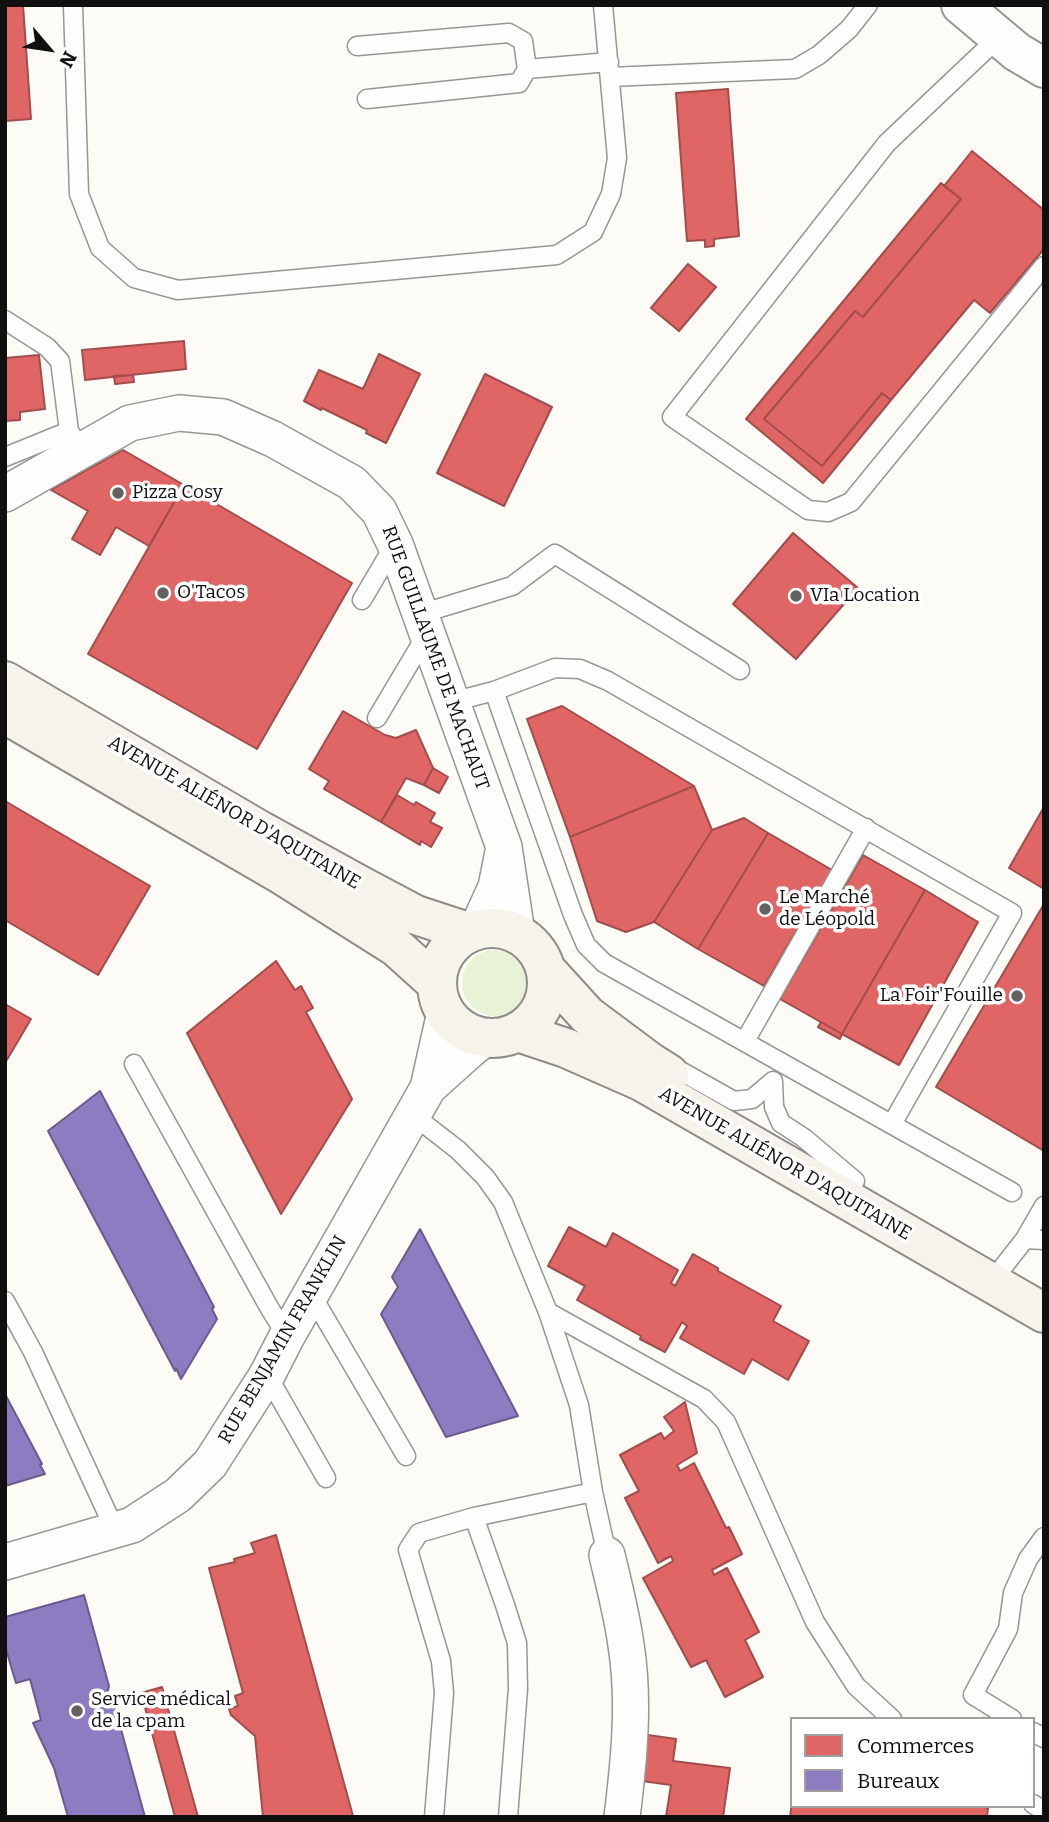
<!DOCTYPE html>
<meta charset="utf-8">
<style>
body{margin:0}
#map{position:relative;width:1049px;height:1822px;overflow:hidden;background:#fcfbf6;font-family:Bitter,serif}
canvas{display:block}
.frame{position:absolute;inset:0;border:7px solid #101010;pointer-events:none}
.legend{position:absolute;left:790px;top:1717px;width:245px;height:91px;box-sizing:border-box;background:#fff;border:2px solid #9f9f9f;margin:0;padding:9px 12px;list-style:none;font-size:21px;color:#101010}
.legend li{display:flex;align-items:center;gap:14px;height:35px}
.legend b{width:35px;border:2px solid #9f9f9f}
.north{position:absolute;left:14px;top:14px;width:70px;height:70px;-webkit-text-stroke:5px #fff;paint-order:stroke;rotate:119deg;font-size:19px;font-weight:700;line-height:28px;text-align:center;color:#101010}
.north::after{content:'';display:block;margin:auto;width:24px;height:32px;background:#101010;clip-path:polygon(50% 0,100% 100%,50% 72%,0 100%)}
</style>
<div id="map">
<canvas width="1049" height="1822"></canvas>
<div class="frame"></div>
<ul class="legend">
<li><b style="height:19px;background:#e06666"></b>Commerces</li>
<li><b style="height:19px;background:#8e7cc3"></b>Bureaux</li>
</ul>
<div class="north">N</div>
</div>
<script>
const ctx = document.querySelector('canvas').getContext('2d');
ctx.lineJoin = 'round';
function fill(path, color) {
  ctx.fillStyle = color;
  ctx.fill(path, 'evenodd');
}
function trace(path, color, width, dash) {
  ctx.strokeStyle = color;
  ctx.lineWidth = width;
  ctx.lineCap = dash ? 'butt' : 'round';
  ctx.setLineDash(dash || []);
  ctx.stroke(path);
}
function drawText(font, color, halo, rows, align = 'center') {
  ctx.font = font + ' Bitter,serif';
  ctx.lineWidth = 7;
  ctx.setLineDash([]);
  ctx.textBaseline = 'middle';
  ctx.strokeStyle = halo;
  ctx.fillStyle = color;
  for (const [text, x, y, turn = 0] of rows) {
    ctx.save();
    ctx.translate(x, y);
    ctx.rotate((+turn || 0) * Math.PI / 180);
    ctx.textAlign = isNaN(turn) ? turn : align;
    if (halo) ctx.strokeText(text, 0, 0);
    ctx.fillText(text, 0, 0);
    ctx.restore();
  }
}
fill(new Path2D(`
 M462 983a33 33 0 1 1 66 0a33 33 0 1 1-66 0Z`), '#e8f3d5');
const shops = new Path2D(`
 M5,5H23L31,119L5,121Z
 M728,89L739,236L714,239V246L705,247V240L687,241L676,93Z
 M972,151L1044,210V249L990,313L974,300L891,400L882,393L822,466L764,419L855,311L863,317L961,199L944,186Z
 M941,183L961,199L863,317L855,311L764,419L822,466L882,393L891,400L823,483L746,419Z
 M688,264L716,287L679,331L651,308Z
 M184,341L186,369L85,380L82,350Z
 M379,354L420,374L386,443L366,433L367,430L322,408L321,410L304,401L319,370L363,389Z
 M39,355L45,409L20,412V420L5,421V358Z
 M485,374L552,407L504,506L437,473Z
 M133,375L134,382L115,384L114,376Z
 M123,450L184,485L149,546L116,527L100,555L72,539L88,511L51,490Z
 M184,485L352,583L257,749L88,654Z
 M793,533L858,588L796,659L733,604Z
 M562,706L694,786L570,837L527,719Z
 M343,711L385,735L396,738L416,730L433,768L424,785L406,778L381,822L324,789L329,781L309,769Z
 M433,768L448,777L439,793L424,785Z
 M694,786L712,830L654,922L626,932L597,921L570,837Z
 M397,795L414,805L416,802L435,813L430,822L442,828L431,847L421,841L420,845L381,822Z
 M5,801L150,886L98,975L5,920Z
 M1044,807V889L1009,868Z
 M744,818L768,833L698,949L654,922L712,830Z
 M768,833L832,870L764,986L698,949Z
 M863,855L925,890L842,1034L780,999Z
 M925,890L978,922L899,1065L842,1034Z
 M1044,904V1151L936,1087Z
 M276,961L295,990L301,986L313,1008L306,1012L352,1099L281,1214L187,1033Z
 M5,1004L31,1019L5,1063Z
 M821,1022L842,1034L840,1039L818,1027Z
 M569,1227L606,1247L613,1233L678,1270L671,1283L675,1286L693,1254L718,1268V1271L781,1306L773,1321L809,1341L788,1380L752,1359L744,1374L680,1338L687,1326L682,1322L665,1352L640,1339L641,1336L577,1300L585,1286L548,1266Z
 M685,1402L697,1453L677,1465L680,1471L694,1463L726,1528L729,1527L742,1554L712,1570L714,1575L727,1568L759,1632L745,1640L763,1677L725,1697L706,1660L691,1667L643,1578L673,1561L671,1556L658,1563L625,1498L639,1491L620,1455L661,1433L664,1439L674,1431L664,1417Z
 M276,1535L353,1816L349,1817H263L255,1736L231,1715L229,1709L238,1706L235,1696L243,1693L209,1568L235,1562L234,1559L255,1553L251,1543Z
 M162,1687L198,1817H175L141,1693Z
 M648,1735L676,1739L673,1761L730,1768L723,1817H666L671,1785L642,1781Z
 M792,1802V1806H978L988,1808L987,1817H790Z`);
fill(shops, '#e06666');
trace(shops, '#a24c4c', 2);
const offices = new Path2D(`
 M100,1091L214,1307L212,1309L217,1319L181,1379L176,1368L175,1371L48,1131Z
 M420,1229L518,1416L446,1437L381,1314L398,1287L392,1277Z
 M5,1394L42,1464L40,1465L45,1474L5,1486Z
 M84,1595L109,1686L105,1702L113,1700L145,1817H68L54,1768L33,1723L41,1720L30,1679L16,1683L5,1646V1617Z`);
fill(offices, '#8e7cc3');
trace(offices, '#685c8d', 2);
const service = new Path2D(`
 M73,5L79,194L100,248L134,278L178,290L557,255L593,232L611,194L617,158L603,5
 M999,37L887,143L672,417L808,510L828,512L851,502L1044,266
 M357,46L509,33L523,41L527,69L609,62
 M610,77L795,69L819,55L849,29L868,5
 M367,99L519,83L527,69
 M5,320L47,347L60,361L69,431L81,450
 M5,457L69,431
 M362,600L395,544
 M420,614L512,586L555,554L740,670
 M494,691L573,915L586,945L604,963L1012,1192
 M452,702L494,691L555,668L580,669L608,681L1012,913L892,1124
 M377,718L427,634
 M745,1041L866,828
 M134,1064L270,1309L287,1336
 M668,1064L734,1101L752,1099L773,1081L774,1107L781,1123L804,1138L855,1181
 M413,1115L458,1150L485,1177L503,1202L548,1312L579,1405L593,1492L607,1555
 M1025,1239L1044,1206
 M1003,1267L1025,1239L1044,1240
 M311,1294L406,1456
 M5,1301L33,1352L115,1530
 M548,1312L704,1399L726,1422L815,1622L856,1686L892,1719
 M267,1375L326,1478
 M474,1517L505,1605L517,1643L518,1689L508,1817
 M1012,1719L973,1695L1008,1629L1013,1593L1028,1559L1044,1537
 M1033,1732L1044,1738
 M1033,1804L1044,1811
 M434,1817L444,1693L441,1661L408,1550L419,1533L474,1517L593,1492`);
const minor = new Path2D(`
 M5,494L130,423L179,413L223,417L273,439L352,483L379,511L395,544L504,847
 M477,929L496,887L504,847L517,933
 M445,1012L428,1088L469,1051L485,1038
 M607,1555C614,1585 622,1615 626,1645C635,1700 629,1761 622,1817
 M5,1562L132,1525L178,1495L210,1464L267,1375L287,1336L428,1088`);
const tertiary = new Path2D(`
 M961,5L1017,52L1044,68`);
const secondary = new Path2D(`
 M5,681L261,831L361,886L416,915L468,932
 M5,714L279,873L396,947L436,983
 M437 983a55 55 0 1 1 110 0a55 55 0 1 1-110 0Z
 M547,971L587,1015L650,1062L669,1074
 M518,1032L566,1048L641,1081L1044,1313`);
trace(service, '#969694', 21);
trace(minor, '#969694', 38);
trace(tertiary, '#969694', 42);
trace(secondary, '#8d8c8a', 42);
trace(service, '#fffefe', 18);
trace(minor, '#fffefe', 35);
trace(tertiary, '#fffefe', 38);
trace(secondary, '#f6f3eb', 38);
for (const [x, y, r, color] of [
 [118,493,7,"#636260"],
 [163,593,7,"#636260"],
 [796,596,7,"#636260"],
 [765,909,7,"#636260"],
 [1017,996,7,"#636260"],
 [77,1711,7,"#636260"]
]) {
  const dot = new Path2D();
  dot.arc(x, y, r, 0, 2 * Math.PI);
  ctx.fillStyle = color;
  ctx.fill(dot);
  trace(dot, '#fff', 2.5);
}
drawText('19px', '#101010', '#fff', [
 ["Pizza Cosy",132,493],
 ["O'Tacos",177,593],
 ["VIa Location",810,596],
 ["Le Marché",779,898],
 ["de Léopold",779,920],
 ["La Foir'Fouille",1003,996,"right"],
 ["Service médical",91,1700],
 ["de la cpam",91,1722]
], 'left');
drawText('19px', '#101010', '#fff', [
 ["RUE GUILLAUME DE MACHAUT",435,658,70],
 ["AVENUE ALIÉNOR D'AQUITAINE",234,813,30],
 ["AVENUE ALIÉNOR D'AQUITAINE",785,1164,30],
 ["RUE BENJAMIN FRANKLIN",283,1340,-60]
]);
</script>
